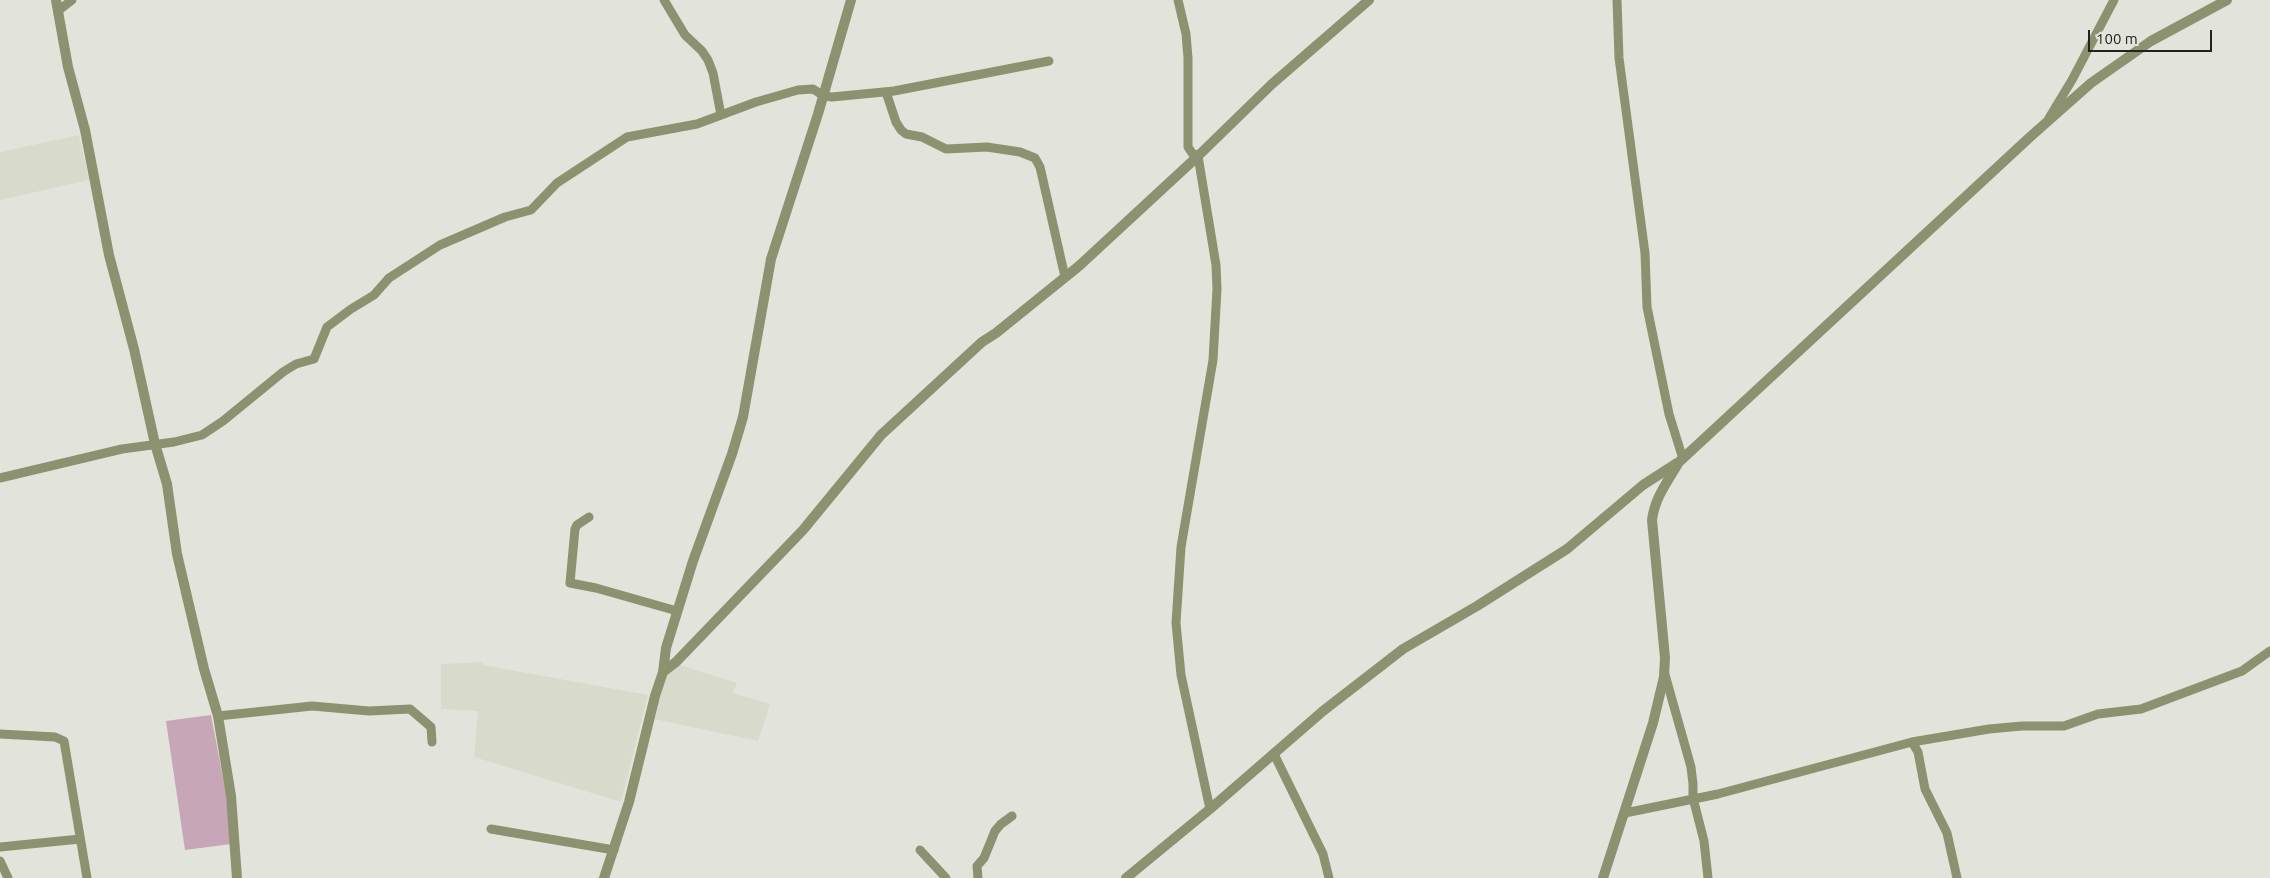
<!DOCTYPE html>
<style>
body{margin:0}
#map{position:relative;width:2270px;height:878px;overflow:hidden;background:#e2e4db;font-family:Ubuntu,sans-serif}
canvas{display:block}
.scale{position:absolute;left:2088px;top:30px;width:124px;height:22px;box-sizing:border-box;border:2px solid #21221f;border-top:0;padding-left:6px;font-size:15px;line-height:18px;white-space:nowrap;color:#21221f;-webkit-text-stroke:4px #e2e4db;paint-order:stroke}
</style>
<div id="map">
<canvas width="2270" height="878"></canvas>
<div class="scale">100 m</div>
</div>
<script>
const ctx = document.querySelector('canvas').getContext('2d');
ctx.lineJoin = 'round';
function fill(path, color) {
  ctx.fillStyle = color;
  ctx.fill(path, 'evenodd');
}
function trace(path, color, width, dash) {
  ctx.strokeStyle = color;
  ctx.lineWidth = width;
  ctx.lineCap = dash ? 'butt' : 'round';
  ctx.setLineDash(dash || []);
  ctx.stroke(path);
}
fill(new Path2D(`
 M79,135L89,180L0,200V152Z
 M483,662V665L648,695L621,802L474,757L478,711L441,709V664Z
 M680,665L737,683L733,693L770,704L758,741L654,719L665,677Z`), '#d8dbcb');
fill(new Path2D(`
 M211,715L226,794L231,844L185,850L166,721Z`), '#c7a6b7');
trace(new Path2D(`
 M664,0L685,35L702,51L708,60L713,73L721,115
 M1178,0L1186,34L1188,58V147L1192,153L1198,156L1216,265L1217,289L1213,360L1181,547L1176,623L1181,675L1210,809
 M1617,0L1619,58L1645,253L1647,307L1669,414L1683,459
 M58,11L72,0
 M886,92L896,122L901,130L906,134L922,137L946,149L987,147L1020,152L1035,158L1040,167L1065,277
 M2049,118L2072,80L2114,0
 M0,478L122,449L174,442L202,435L223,421L283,372L296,364L314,359L327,327L351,309L374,295L389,278L440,245L505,217L531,210L557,183L627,137L697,124L756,102L798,90L813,89L824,96L832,97L894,91L1049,61
 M589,517L577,525L575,529L570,583L596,588L677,611
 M1664,671L1691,767L1693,784V798L1704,841L1708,878
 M218,716L312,706L369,711L410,709L431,727L432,742
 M0,734L55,737L64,741L87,878
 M1912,742L1918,752L1925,789L1947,833L1957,878
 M1274,754L1323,854L1329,878
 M1625,813L1718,794L1912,742L1989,729L2022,726H2064L2098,714L2141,709L2242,671L2270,651
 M491,829L614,850
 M0,847L80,839
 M920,850L946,878
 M0,861L8,878
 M978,878L977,866L984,858L995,831L1001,824L1012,816`), '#8c9270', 9);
trace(new Path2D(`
 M56,0L68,67L85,130L109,255L134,349L155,444L167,484L177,554L204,669L218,716L231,796L237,878
 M663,672L676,662L803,530L881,435L982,342L996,333L1079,266L1198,156L1272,84L1369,0
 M604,878L629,802L655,696L663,672L666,648L693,561L732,454L743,417L771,259L818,114L851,0
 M1126,878L1210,809L1323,711L1403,649L1477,606L1567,549L1643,485L1677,463
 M1603,878L1653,723L1664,677L1665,658L1652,520C1655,497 1668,481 1679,462L2030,137L2091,83L2151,41L2227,0`), '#8c9270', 10);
</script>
